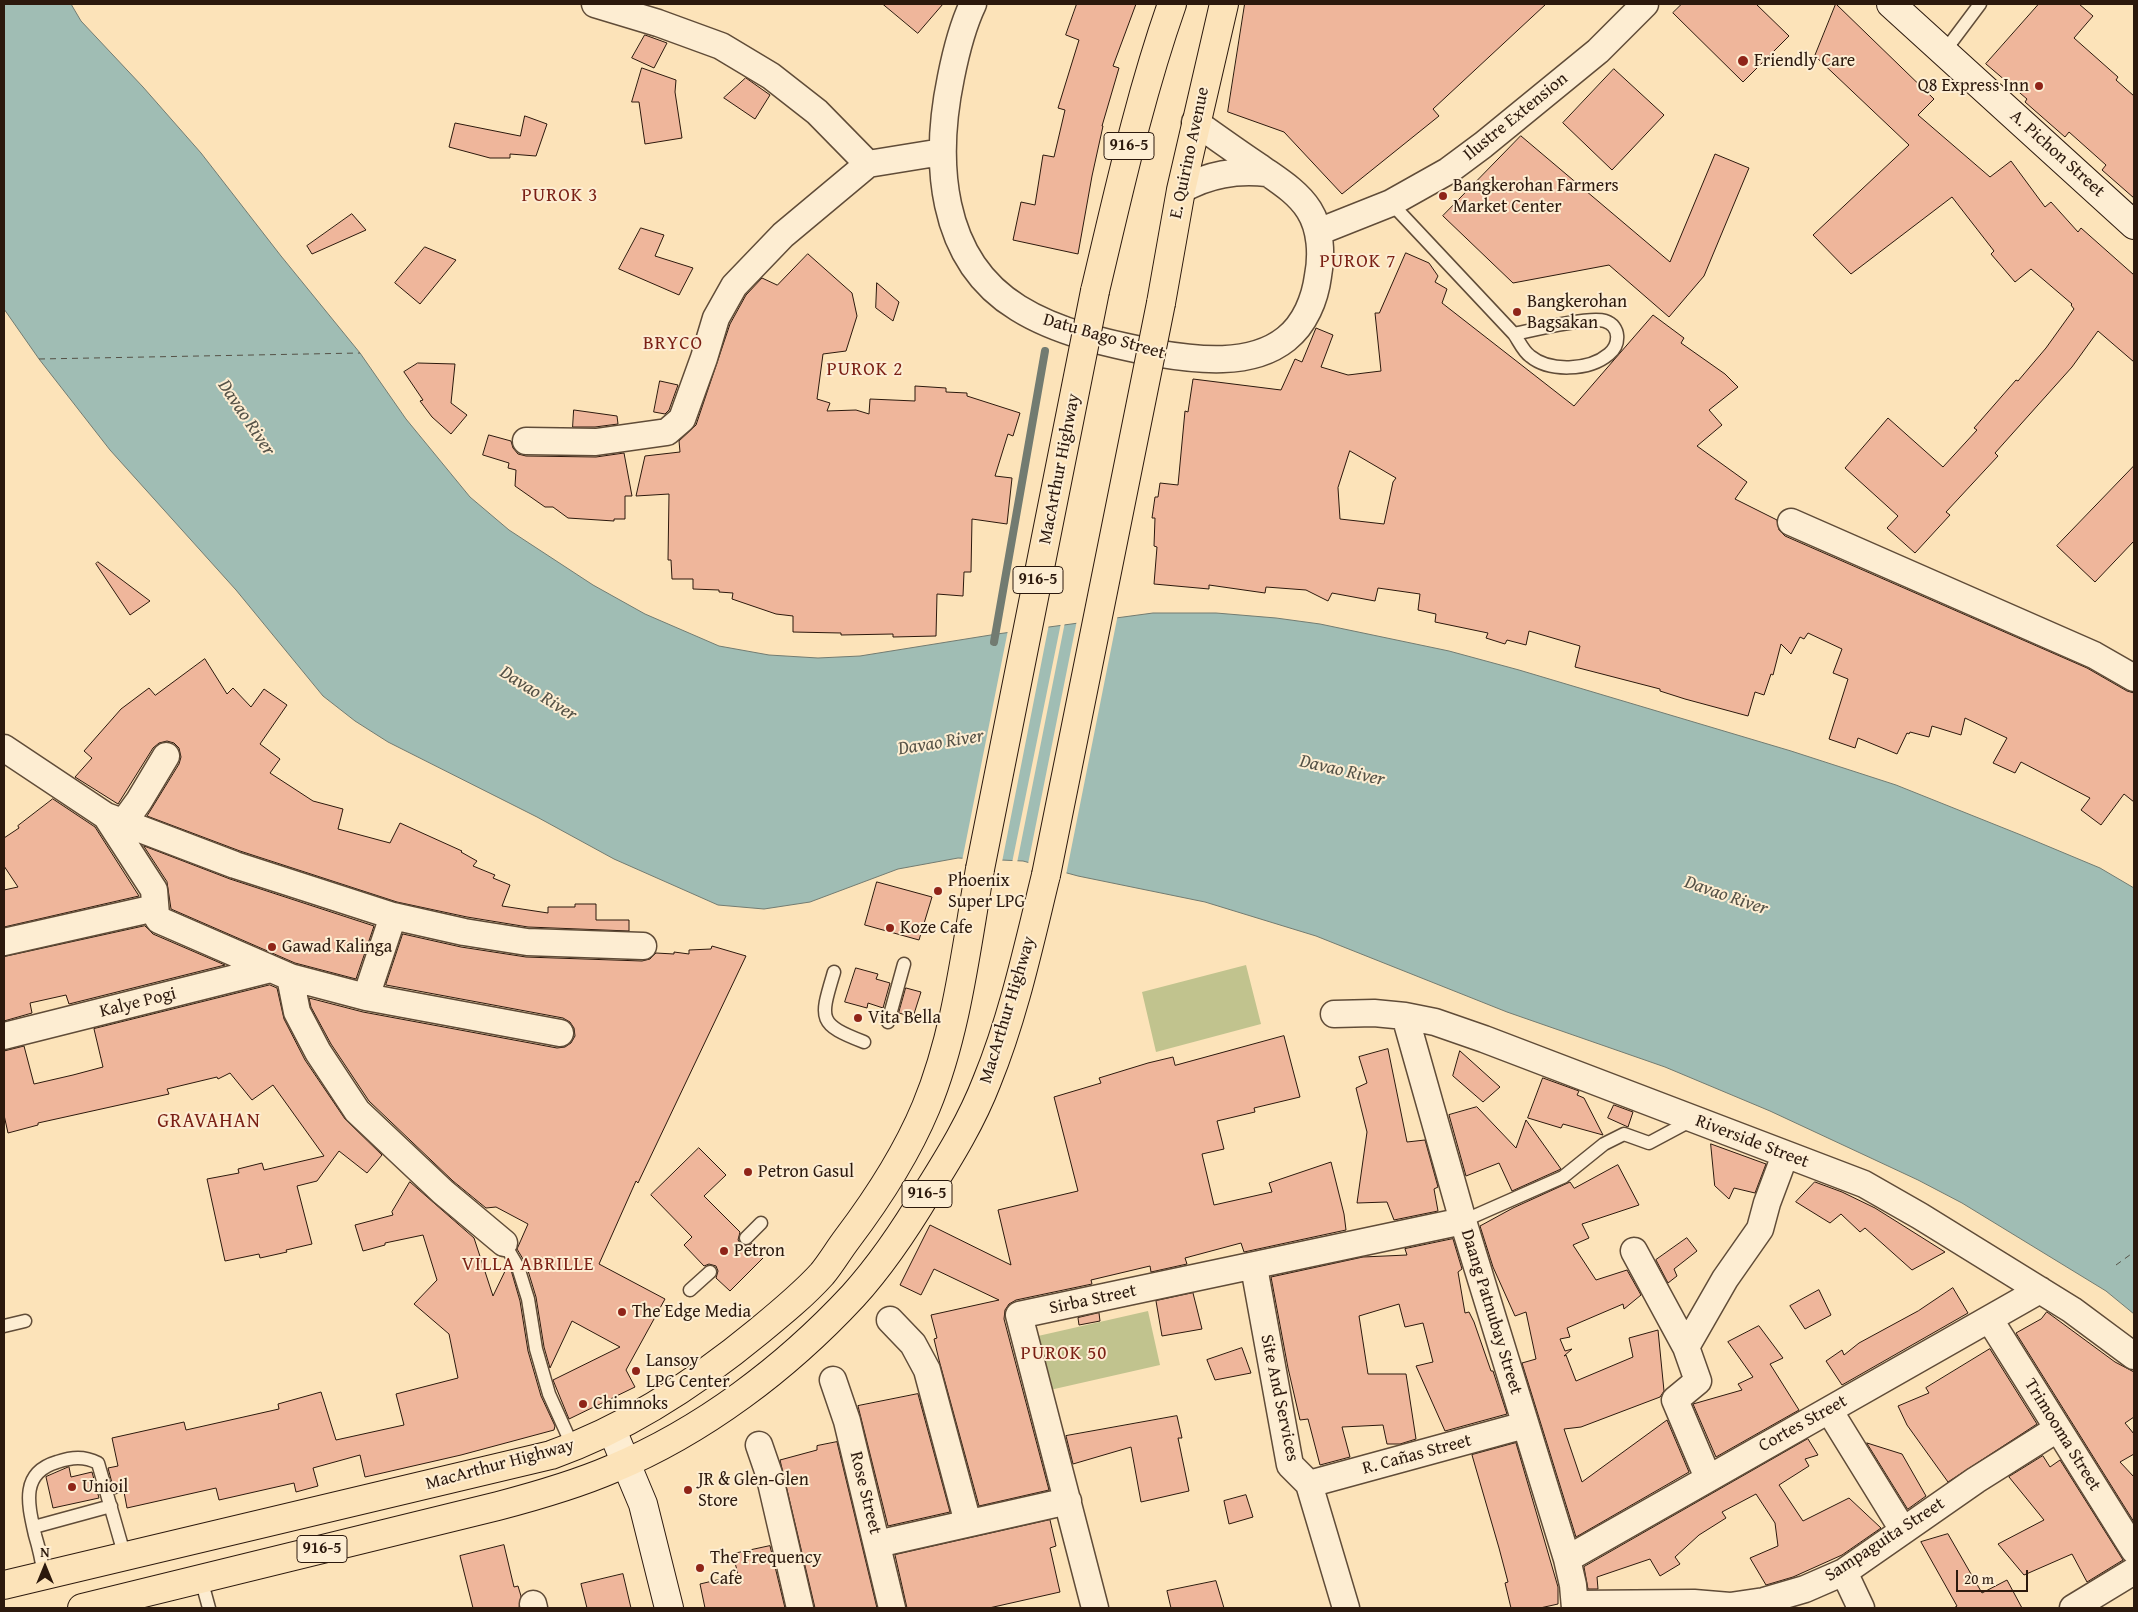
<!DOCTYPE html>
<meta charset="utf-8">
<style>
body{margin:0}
#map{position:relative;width:2138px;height:1612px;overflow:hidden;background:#fce3b9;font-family:"Gentium Book Plus",serif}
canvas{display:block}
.frame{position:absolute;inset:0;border:5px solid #2c190d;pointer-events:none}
.north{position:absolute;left:20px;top:1542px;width:50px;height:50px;-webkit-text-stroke:4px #fdedd2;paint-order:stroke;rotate:0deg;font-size:14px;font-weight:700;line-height:20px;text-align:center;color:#2c190d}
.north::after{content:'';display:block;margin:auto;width:18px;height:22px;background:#2c190d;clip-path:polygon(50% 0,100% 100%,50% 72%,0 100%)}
.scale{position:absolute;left:1956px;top:1570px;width:72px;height:22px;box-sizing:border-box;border:2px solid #2c190d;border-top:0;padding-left:6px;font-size:15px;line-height:18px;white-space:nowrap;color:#2c190d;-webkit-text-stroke:4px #fdedd2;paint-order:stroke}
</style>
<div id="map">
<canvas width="2138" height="1612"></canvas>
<div class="frame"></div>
<div class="north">N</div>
<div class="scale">20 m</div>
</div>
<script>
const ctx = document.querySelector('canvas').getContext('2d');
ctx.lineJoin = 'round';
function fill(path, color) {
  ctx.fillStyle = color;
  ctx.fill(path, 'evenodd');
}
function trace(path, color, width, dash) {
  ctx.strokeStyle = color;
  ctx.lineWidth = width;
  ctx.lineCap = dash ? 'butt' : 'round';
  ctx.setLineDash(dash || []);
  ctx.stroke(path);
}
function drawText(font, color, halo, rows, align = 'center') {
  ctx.font = font + ' "Gentium Book Plus",serif';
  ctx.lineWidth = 4;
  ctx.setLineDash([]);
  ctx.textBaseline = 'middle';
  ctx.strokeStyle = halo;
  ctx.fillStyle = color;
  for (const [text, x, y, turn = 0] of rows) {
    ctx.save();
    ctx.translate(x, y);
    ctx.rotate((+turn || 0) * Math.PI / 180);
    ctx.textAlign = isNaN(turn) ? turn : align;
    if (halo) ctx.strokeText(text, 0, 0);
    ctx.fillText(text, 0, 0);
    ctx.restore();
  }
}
fill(new Path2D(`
 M1246,965L1261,1024L1156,1052L1142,992Z
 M1148,1311L1160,1365L1050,1390L1038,1336Z`), '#c1c38e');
const water = new Path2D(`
 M4,4H71L81,21L143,87L201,153L281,256L360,353L406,419L470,497L509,530L593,585L645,614L719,646L769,655L818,658L860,656L997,634L1153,613H1216L1276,618L1320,624L1449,651L1519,670L1791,751L1896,785L2021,835L2100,868L2134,888V1314L2106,1291L1962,1203L1918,1180L1770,1111L1665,1067L1507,1012L1316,936L1205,902L1078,876L1023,861L958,858L898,869L810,902L764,909L718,905L614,859L537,817L388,742L355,721L323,696L236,590L110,450L39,359L4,309Z`);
fill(water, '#a0bdb4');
trace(water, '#727b71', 1);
fill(new Path2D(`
 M1118,614L1066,875L1028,864L1077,620Z
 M1065,622L1017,863H1012L1061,623Z
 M1049,624L1002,862L962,861L1008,630Z`), '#fce3b9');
trace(new Path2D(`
 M994,642L1045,351`), '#727b71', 8);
trace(new Path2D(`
 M39,359L360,353
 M2116,1265L2134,1252`), '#555247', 1, [6, 5]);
const building = new Path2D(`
 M883,4H943L918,33Z
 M1077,4H1136L1113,66L1119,68L1102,126H1103L1092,176L1078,254L1013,240L1021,202L1035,205L1043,155L1054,157L1065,110L1058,108L1079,40L1066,35Z
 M1245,4H1546L1433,109L1439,116L1342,194L1284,132L1228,112Z
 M1682,4H1756L1789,36L1743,82L1673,13Z
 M1836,4L1934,99L1918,115L1990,177L2011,161L2045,207L2051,202L2078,232L2081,228L2134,275V362L2098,331L2072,367L1995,453L1998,456L1946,512L1950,515L1915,553L1887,528L1898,516L1845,468L1888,418L1943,467L1977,430L1974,428L2016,380L2018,381L2046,348L2074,309L2071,305L2072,304L2031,269L2015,282L1991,254L1994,251L1952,197L1851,274L1813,235L1909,145L1815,56Z
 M2039,4H2079L2093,16L2074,38L2118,77L2116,80L2134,96V198L2102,170L2106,165L2069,132L2065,137L2025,102L2027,99L1986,64Z
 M645,35L667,43L654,68L632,58Z
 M642,68L676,80L675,92L682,138L645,144L639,102H632Z
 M1614,69L1664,115L1612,170L1563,123Z
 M746,78L770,95L755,119L724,98Z
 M525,116L547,124L536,156L510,154V158H490L449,147L455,123L520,136Z
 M1521,136L1670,262L1715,154L1749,168L1704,276L1669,317L1609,265L1513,283L1443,216Z
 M352,214L366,230L312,254L307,246Z
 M641,228L664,235L655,256L693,268L679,295L619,269Z
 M425,247L456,260L420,304L395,283Z
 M1406,253L1429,263L1438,276L1435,282L1447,289L1442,303L1574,406L1653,315L1684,338L1681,343L1725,374L1738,387L1709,410L1722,425L1697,446L1747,482L1735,499L1777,520L1779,530L1785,536L2087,668L2127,691L2134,693V802L2124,794L2101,825L2081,810L2090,798L2021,762L2015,773L1993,763L2007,738L1965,718L1961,735L1932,726L1929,737L1910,732L1909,734L1907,733L1897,754L1858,738L1855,748L1829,739L1848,679L1833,673L1842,649L1808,633L1804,639L1800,637L1791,654L1781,644L1773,675L1771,674L1764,695L1755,692L1748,716L1685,699L1660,691V689L1575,667L1580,646L1529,631L1526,645L1507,640L1505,644L1486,638L1488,633L1435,622L1436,614L1418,610L1420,594L1378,588L1375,601L1332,593L1328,601L1306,590L1266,587L1265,593L1209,585V589L1154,584L1157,547L1154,546L1155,518H1152L1155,497H1158L1160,483L1178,485L1185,411L1188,412L1193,379L1281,390L1295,359L1302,362L1316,328L1333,335L1321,367L1348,375L1381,371L1375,313H1379ZM1350,451L1396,478L1393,482L1384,524L1340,519L1338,488Z
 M808,254L852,293L857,316L846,351L823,354L817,399L830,403L827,411L856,410L869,414L870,399L915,401V386L946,388V392L967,393V396L1020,413L1013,436L1008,434L995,476L1012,478L1007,524L972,519L971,572H964L963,596L937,594L936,636L893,637V634L841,635V633L793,632V616L776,614L732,599L733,593L719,592V590L693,589V579H672L671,560H668L669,494L636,496L645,456L680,452L679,441L696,425L730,324L746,295L762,278L777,285Z
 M877,283L899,302L893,321L876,308Z
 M418,363L455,364L451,403L467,415L451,434L432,417L420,401L423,400L404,372Z
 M660,381L678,385L669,410L665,414L654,412Z
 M574,410L617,416L618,424L595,427H573Z
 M489,435L511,441L513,448L518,454L526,456L596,457L624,453L632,496H625V519H614V521L568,518L553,507H545L515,486L516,470L508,468L509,463L483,455Z
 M2134,466V541L2095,582L2057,546Z
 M98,562L150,601L130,615L96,564Z
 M205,659L227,694L233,688L251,707L264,689L287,705L260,744L280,759L270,773L313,801L343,809L338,829L390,843L400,823L462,851L461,852L477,861L473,866L495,875L493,878L510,885L502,906L548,913V907H575V904H596V920H629V931L528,927L467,917L397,902L240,851L147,816L179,764L181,757L179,748L174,743L167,741L159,743L153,748L118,804L75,777L92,758L84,751L121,709L149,688L155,695Z
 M53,799L95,827L139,896L4,927V890L18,887L4,866V838L19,828L18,826Z
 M144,846L230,879L374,926L356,979L295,963L171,909L167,882Z
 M877,882L932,897L919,940L865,925Z
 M145,926L153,934L225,965L69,1004L66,995L30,1003L32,1013L4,1021V957Z
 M403,934L461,947L526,957L642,961L650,959L656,953L674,954V952L689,954V950L711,949L712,946L746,956L638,1183L636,1181L599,1264L665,1299L626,1370L635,1387L569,1419L553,1380L620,1347L572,1321L550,1368L544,1347L536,1297L526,1264L517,1249L528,1224L496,1207L486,1208L453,1181L369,1101L331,1044L311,1007L309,998L363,1012L557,1048L565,1047L571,1043L575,1036L574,1028L570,1022L563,1018L386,985Z
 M856,968L878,974L876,979L890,983L883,1008L868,1003L867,1008L845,1002Z
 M270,985L277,988L284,1019L305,1060L345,1119L382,1155L367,1173L339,1151L317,1181L297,1186L312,1244L286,1250L287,1252L260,1258L259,1254L225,1261L207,1179L239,1173L238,1169L262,1163L264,1170L324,1156L273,1085L252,1100L230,1073L218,1079L217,1077L167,1089L169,1094L38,1123V1125L8,1133L4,1115V1051L24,1046L34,1084L73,1075L103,1067L94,1029Z
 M906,988L921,992L913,1017L899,1013Z
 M1284,1036L1300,1097L1254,1108L1255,1112L1217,1121L1224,1149L1202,1154L1214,1205L1272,1192L1269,1183L1331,1162L1344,1214L1346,1230L1244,1252L1241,1243L1185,1258L1187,1264L1151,1272L1150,1266L1091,1280L1092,1284L1016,1300L1009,1304L1005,1310L1004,1319L1049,1490L979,1506L939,1360L934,1339L937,1338L931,1315L999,1300L934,1269L921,1295L900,1285L930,1225L1011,1265L998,1210L1078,1191L1054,1097L1101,1083L1099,1078L1148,1063L1173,1057L1175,1065Z
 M1388,1049L1407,1142L1425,1140L1438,1187L1434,1189L1438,1211L1394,1220L1387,1202L1357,1203L1367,1132L1356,1088L1367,1083L1359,1057Z
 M1460,1051L1500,1087L1483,1102L1453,1076Z
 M1543,1078L1579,1091L1577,1095L1584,1098L1603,1135L1563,1124L1561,1128L1528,1118Z
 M1614,1105L1633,1112L1628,1127L1608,1118Z
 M1477,1107L1516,1148L1526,1120L1561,1169L1512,1191L1499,1163L1466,1176L1449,1115Z
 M1711,1144L1766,1164L1755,1193L1734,1188L1729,1199L1715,1186Z
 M699,1148L726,1175L704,1196L740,1232L738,1240L741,1244L748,1246L752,1243L765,1256L730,1291L716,1278L718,1271L716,1266L709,1264L704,1266L684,1245L692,1237L651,1195Z
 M1618,1165L1639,1205L1582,1224L1589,1238L1573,1245L1596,1280L1627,1270L1641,1295L1624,1309L1623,1304L1567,1328L1570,1337L1560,1339L1565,1351L1572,1349L1564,1356L1566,1355L1576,1381L1633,1357L1629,1338L1658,1330L1664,1391L1660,1397L1581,1427L1564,1429L1582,1482L1667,1420L1689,1472L1576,1537L1522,1363L1536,1359L1526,1312L1515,1316L1493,1267L1480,1226L1513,1208L1570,1182L1574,1188Z
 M410,1182L474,1238L493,1296L508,1265L511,1270L520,1301L528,1351L541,1396L555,1426L554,1430L461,1455L365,1477L360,1455L313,1468L318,1486L296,1492L294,1483L219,1500L216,1488L127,1508L124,1492L115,1494L108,1468L118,1466L112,1438L184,1422L186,1430L279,1409L278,1404L321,1392L336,1440L404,1425L396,1394L458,1378L449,1334L414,1304L437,1280L423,1235L385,1243V1245L363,1251L355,1225L393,1215L392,1212Z
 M1815,1182L1842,1192L1875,1208L1945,1252L1912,1270L1865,1228L1860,1232L1841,1214L1830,1223L1796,1202Z
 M1687,1238L1697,1251L1674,1269L1677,1276L1668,1283L1656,1260Z
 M1453,1239L1462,1269L1458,1272L1465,1313L1469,1312L1474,1322L1491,1371H1493L1507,1414L1445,1431L1416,1366L1433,1362L1423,1323L1405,1327L1399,1304L1359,1316L1368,1374H1406L1416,1439L1400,1444H1387L1383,1425L1342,1427L1350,1457L1320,1465L1308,1419L1300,1420L1288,1368L1271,1277L1363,1257L1407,1255L1405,1249Z
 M1953,1288L1968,1313L1842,1385L1826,1361L1842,1350L1844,1355L1859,1343L1918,1311Z
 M1819,1290L1831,1315L1805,1329L1790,1306Z
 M1193,1293L1202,1329L1162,1336L1156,1301Z
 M2047,1312L2115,1362L2134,1372V1417L2125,1423L2134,1434V1454L2120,1462L2134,1477V1522L2016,1333L2041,1319Z
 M1099,1313L1100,1321L1079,1325L1078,1318Z
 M1759,1326L1783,1358L1770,1364L1799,1410L1716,1457L1693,1404L1742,1390L1738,1384L1753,1377L1728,1342Z
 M1242,1348L1251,1373L1215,1380L1207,1360Z
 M1990,1349L2037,1424L1948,1482L1907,1425L1898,1406L1929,1393L1926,1388Z
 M918,1394L950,1512L888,1526L858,1406Z
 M1177,1416L1182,1438H1178L1189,1491L1141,1502L1131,1447L1073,1464L1066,1436Z
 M1808,1439L1818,1455L1805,1459L1809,1466L1779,1485L1803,1521L1849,1498L1881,1528L1842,1555L1793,1577L1766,1585L1750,1558L1778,1546L1775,1523L1756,1494L1722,1512L1726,1518L1699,1535L1675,1557L1680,1564L1660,1576L1650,1559L1597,1577L1598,1589H1588L1584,1567Z
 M837,1442L877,1608H815L780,1460L817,1450V1446Z
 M1516,1443L1558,1587V1604L1540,1608H1511L1505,1583L1508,1582L1499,1548L1472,1455Z
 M1867,1443L1902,1454L1926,1496L1908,1509Z
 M2043,1456L2050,1467L2060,1460L2123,1560L2087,1582L2072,1554L2024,1575L1998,1544L2044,1520L2009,1477Z
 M69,1467L71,1477L92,1472L99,1498L53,1508L46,1477Z
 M1246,1495L1253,1517L1229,1524L1224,1501Z
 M1050,1520L1056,1546L1050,1548L1060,1592L989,1608H907L895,1555Z
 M1948,1534L1982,1593L2007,1580L2022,1608H1954L1957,1606L1921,1542Z
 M504,1545L514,1587L518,1586L521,1596L519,1608H473L460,1556Z
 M770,1546L785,1608H705L700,1584L738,1575L733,1554Z
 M623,1574L631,1608H587L581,1584Z
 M1216,1581L1224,1608H1171L1167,1591Z`);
fill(building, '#efb69b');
trace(building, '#2c190d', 1);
const service = new Path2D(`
 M1944,52L1980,4
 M1391,203L1514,334C1519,341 1523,351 1530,356C1549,372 1589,371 1609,354C1620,345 1621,326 1605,321C1590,316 1533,330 1514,334
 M834,972C820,1019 817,1024 864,1042
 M888,1022L904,964
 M1463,1221L1563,1177L1604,1144L1624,1134L1649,1143L1694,1119
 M746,1238L761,1223
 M504,1243L518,1267L528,1299L536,1349L549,1394L573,1447
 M690,1290L710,1272
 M4,1326L25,1321
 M34,1527L111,1506
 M44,1576C42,1562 39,1548 35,1535C28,1504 20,1473 57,1462C72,1457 84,1456 98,1463L125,1557
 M201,1579L209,1608`);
const minor = new Path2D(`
 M595,4L658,23L721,46L771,76L817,112L868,164
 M973,4C962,27 956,52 951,77C934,159 938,259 1018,308C1058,333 1110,344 1155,353C1196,360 1251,367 1286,339C1305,324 1315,299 1318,276C1322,255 1321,229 1309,210C1297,191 1276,179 1258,166C1237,152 1216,137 1195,122
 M1181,190C1209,174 1236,170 1267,173
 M1318,232L1391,203L1448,171L1483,145L1598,51L1645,4
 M526,441L596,442L667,432L682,419L704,358L716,318L734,286L783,235L868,164L942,152
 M1791,522L2094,655L2134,678
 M4,748L106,816L154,890L156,915L159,920L290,977L366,997L560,1033
 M106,816L235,865L393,916L464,932L527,942L643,946
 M123,823L139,801L166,756
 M4,942L155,908
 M290,977L297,1012L318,1052L357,1111L443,1192L504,1243
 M366,997L393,916
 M1334,1014L1374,1013L1405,1016L1435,1022L1484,1039L1864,1184L1920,1216L2072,1310L2134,1356
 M1405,1016L1463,1221L1567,1559L1573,1585L1575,1608
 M4,1036L271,969
 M1634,1251L1686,1347
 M1254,1267L1290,1465L1309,1484L1346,1608
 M890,1320L913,1344L927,1370L968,1523
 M1990,1320L2134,1550
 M833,1380L847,1421L892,1608
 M1829,1410L1903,1530
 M759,1445L769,1474L800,1608
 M1708,1478L1675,1400L1698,1381L1686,1347L1725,1279L1760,1229L1767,1203L1785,1155
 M1309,1484L1525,1425
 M877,1544L1068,1501
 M1567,1559L2040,1290
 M1844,1572L1861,1608
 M533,1604L534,1608
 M1575,1604L1694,1603L1730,1606L1764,1601L1805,1589L1844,1572L1976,1480L2057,1429
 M1095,1608L1019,1315L1463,1221
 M2073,1608L2134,1571`);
const secondary = new Path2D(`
 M1891,4L2134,225
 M612,1430L643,1504L669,1608`);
const primary = new Path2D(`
 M1095,291C1118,195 1139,98 1172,4
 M1161,303L1181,190L1224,4
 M4,1585L551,1455C628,1428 696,1383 759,1331C781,1313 803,1295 822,1274C831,1263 838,1251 847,1239C878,1198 906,1155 926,1107C957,1032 966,948 980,869
 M82,1608L498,1506C536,1496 575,1485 612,1469C703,1431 786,1368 853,1296C882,1264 906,1228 928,1191C950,1156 972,1120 987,1081C1014,1015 1029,944 1046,875`);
trace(service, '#604c38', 15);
trace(minor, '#604c38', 29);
trace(secondary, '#2c190d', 30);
trace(primary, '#2c190d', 30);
trace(service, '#fdedd2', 12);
trace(minor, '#fdedd2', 26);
trace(secondary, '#fdedd2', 28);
trace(primary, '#fce3b9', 28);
const primaryBridge = new Path2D(`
 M980,869L1095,291
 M1046,875L1161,303`);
trace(primaryBridge, '#2c190d', 30, []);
trace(primaryBridge, '#fce3b9', 28);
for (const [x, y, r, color] of [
 [1743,61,6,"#8f2418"],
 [2039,86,5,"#8f2418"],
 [1443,196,5,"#8f2418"],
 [1517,312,5,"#8f2418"],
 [938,891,5,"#8f2418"],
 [890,928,5,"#8f2418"],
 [272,947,5,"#8f2418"],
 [858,1018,5,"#8f2418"],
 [748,1172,5,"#8f2418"],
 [724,1251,5,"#8f2418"],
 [622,1312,5,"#8f2418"],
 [636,1371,5,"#8f2418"],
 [583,1404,5,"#8f2418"],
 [72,1487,5,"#8f2418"],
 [688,1490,5,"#8f2418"],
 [700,1568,5,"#8f2418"]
]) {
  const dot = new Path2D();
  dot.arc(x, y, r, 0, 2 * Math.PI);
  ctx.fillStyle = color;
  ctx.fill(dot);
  trace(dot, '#fdedd2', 2);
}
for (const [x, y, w] of [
 [1129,146,50],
 [1038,580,50],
 [927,1194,50],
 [322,1549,50]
]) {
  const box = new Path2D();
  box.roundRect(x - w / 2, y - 13.5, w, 27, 4);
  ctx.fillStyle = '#fdedd2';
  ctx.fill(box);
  trace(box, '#2c190d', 1);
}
drawText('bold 16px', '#2c190d', null, [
 ["916-5",1129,146],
 ["916-5",1038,580],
 ["916-5",927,1194],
 ["916-5",322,1549]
]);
drawText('18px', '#2c190d', '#fdedd2', [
 ["Friendly Care",1754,61],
 ["Q8 Express Inn",2029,86,"right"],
 ["Bangkerohan Farmers",1453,186],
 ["Market Center",1453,207],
 ["Bangkerohan",1527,302],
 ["Bagsakan",1527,323],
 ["Phoenix",948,881],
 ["Super LPG",948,902],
 ["Koze Cafe",900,928],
 ["Gawad Kalinga",282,947],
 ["Vita Bella",868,1018],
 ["Petron Gasul",758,1172],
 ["Petron",734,1251],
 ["The Edge Media",632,1312],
 ["Lansoy",646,1361],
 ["LPG Center",646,1382],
 ["Chimnoks",593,1404],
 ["JR & Glen-Glen",698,1480],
 ["Store",698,1501],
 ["Unioil",82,1487],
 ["The Frequency",710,1558],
 ["Cafe",710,1579]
], 'left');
drawText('18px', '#2c190d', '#fdedd2', [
 ["Ilustre Extension",1516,117,-39],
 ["E. Quirino Avenue",1190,153,-78],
 ["A. Pichon Street",2057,154,42],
 ["Datu Bago Street",1104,337,16],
 ["MacArthur Highway",1060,469,-79],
 ["Kalye Pogi",138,1003,-14],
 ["MacArthur Highway",1008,1010,-73],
 ["Riverside Street",1752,1142,21],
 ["Sirba Street",1093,1300,-12],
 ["Daang Patnubay Street",1491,1312,73],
 ["Site And Services",1279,1398,78],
 ["Cortes Street",1803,1424,-29],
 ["Trimooma Street",2062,1435,58],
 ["R. Cañas Street",1417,1455,-15],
 ["MacArthur Highway",500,1465,-15],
 ["Rose Street",865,1493,76],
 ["Sampaguita Street",1885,1540,-33]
]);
ctx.letterSpacing = '1px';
drawText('19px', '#7a1f14', '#fdedd2', [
 ["PUROK 3",560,196],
 ["PUROK 7",1358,262],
 ["BRYCO",673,344],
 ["PUROK 2",865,370],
 ["VILLA ABRILLE",528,1265],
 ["PUROK 50",1064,1354]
]);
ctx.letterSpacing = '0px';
drawText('italic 19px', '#555247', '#fdedd2', [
 ["Davao River",246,418,56],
 ["Davao River",538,694,32],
 ["Davao River",941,743,-9],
 ["Davao River",1342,771,13],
 ["Davao River",1726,896,19]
]);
ctx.letterSpacing = '1px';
drawText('20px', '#7a1f14', '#fdedd2', [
 ["GRAVAHAN",209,1122]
]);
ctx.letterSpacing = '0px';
</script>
